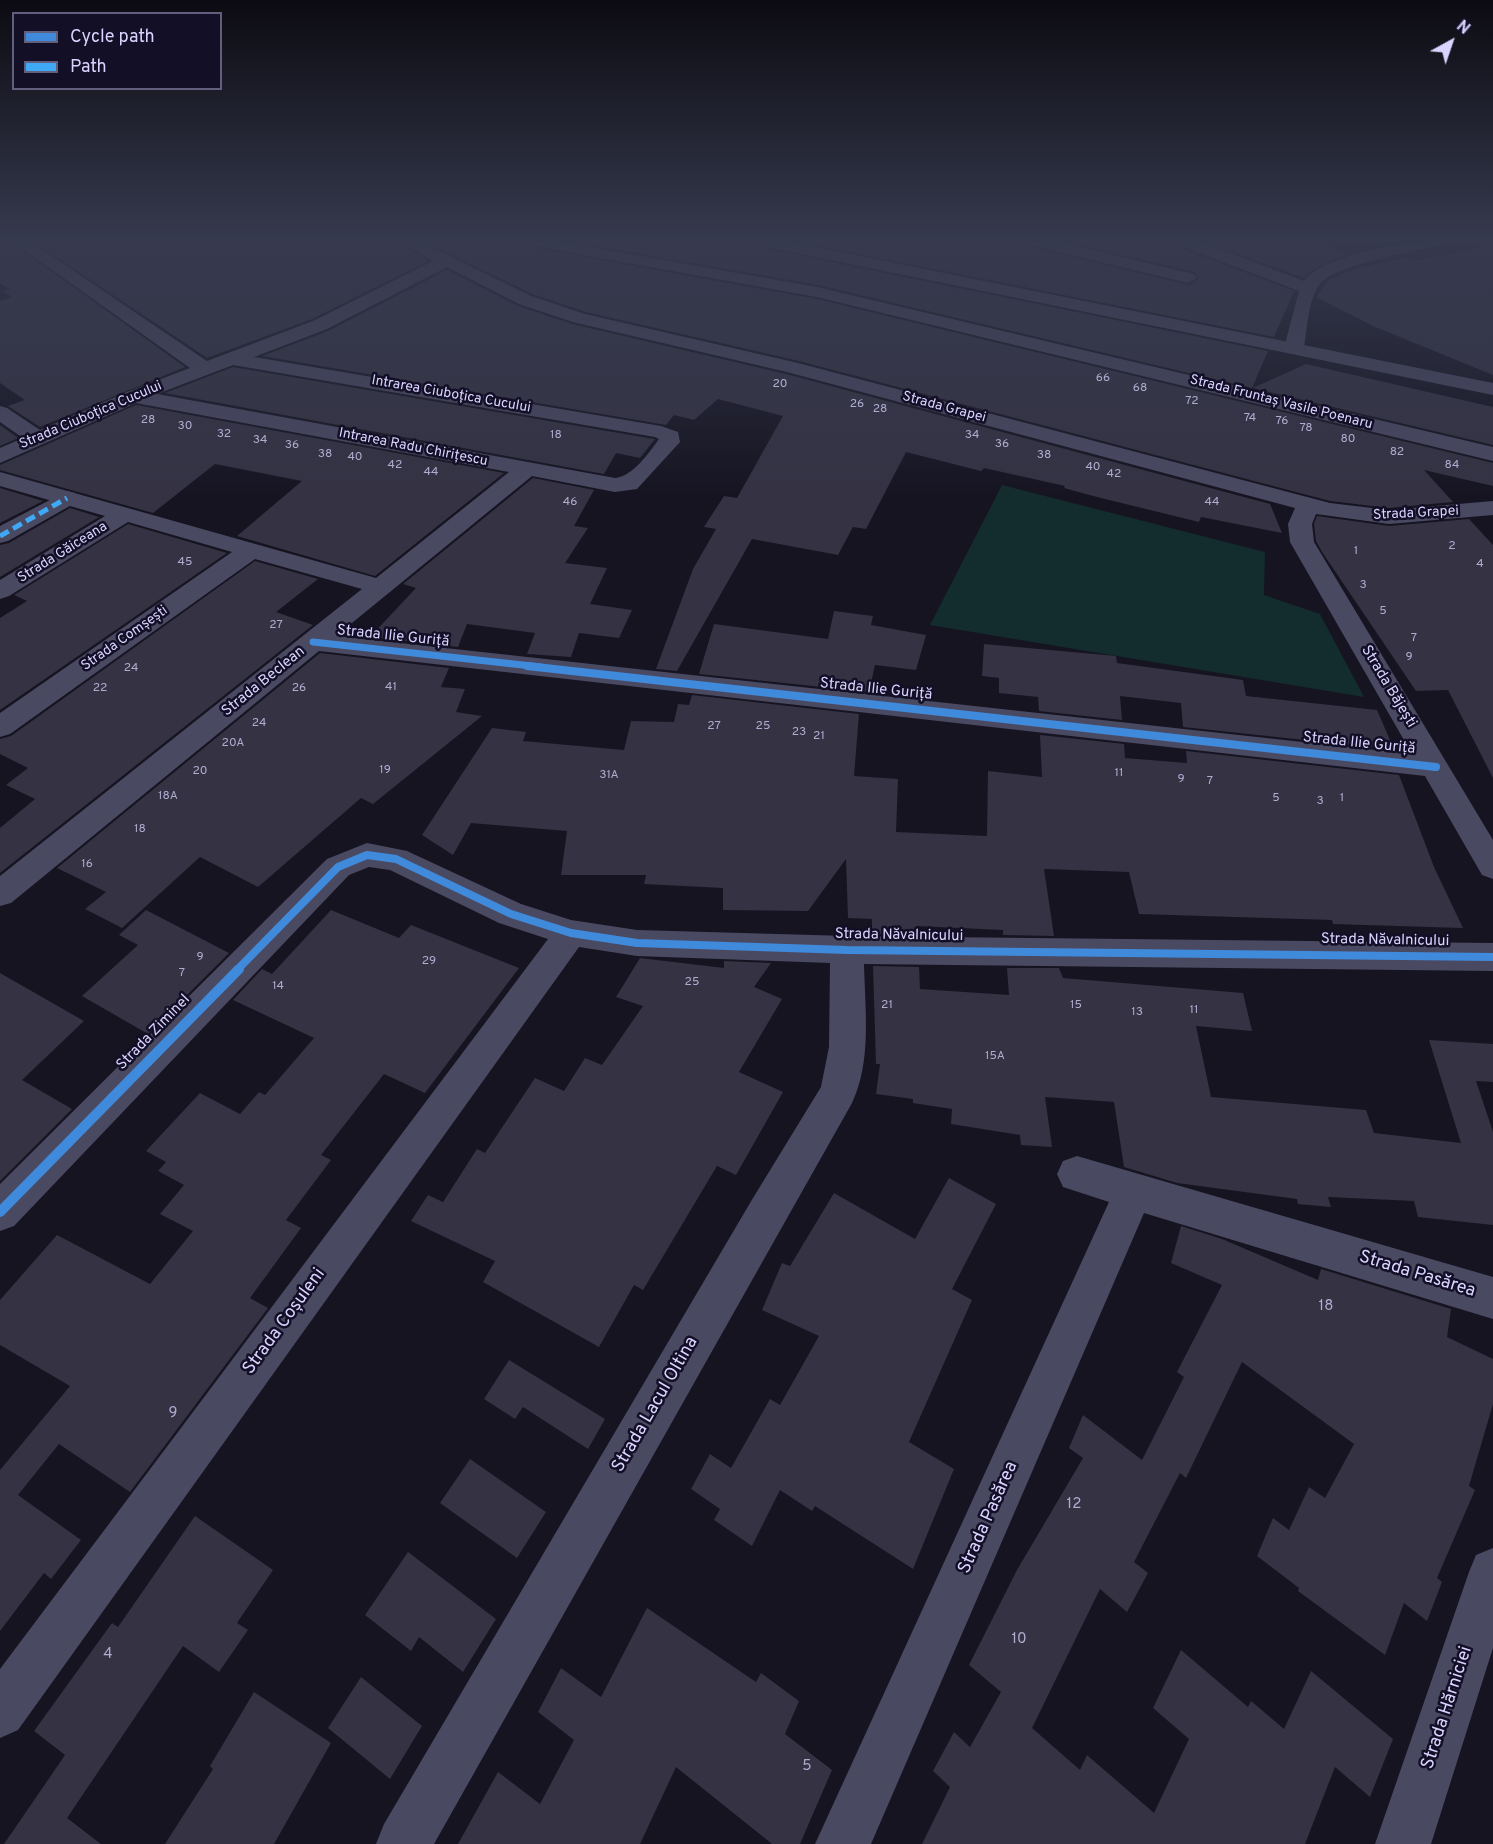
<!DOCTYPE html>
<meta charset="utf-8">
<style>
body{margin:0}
#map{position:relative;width:1493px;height:1844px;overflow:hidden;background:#161421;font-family:Overpass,sans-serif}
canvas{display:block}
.legend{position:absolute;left:12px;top:12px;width:210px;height:78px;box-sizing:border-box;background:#130f26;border:2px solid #625e7d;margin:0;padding:8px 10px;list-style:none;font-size:18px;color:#d9d4ff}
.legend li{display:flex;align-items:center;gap:12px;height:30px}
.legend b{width:30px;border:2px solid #625e7d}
.north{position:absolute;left:1421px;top:12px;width:60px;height:60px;-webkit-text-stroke:4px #130f26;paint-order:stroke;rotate:40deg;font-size:16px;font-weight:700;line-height:24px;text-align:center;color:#d9d4ff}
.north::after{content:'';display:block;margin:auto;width:21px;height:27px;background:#d9d4ff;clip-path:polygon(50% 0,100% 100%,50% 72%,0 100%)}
</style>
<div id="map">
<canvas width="1493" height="1844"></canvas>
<ul class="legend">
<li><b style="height:8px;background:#408adc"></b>Cycle path</li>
<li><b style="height:8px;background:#3fa9f5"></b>Path</li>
</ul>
<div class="north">N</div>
</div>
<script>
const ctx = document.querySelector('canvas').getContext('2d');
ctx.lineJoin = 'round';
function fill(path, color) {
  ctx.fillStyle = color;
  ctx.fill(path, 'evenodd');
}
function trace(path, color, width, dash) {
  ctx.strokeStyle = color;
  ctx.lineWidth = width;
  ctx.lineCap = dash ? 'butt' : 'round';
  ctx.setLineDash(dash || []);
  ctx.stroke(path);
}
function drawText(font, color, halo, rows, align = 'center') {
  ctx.font = font + ' Overpass,sans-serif';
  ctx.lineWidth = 5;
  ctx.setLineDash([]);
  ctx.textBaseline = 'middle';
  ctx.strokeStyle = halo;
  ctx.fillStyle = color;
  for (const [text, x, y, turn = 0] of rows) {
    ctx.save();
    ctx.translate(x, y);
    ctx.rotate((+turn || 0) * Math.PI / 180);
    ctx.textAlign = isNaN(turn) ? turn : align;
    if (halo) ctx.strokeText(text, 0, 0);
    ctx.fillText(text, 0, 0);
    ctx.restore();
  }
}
fill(new Path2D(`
 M1002,485L1265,552L1264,595L1320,614L1364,697L930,625Z`), '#132c2d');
fill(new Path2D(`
 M0,242H11L185,367L40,427L8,406L25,400L0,383V301L12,297L3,291L9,289L0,283Z
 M34,242H399L428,261L312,319L207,358Z
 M425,242H530L534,248L817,299L1493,463V486L1424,470L1453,502L1389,508L1330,501L799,361L586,312L532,294Z
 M572,242H757L767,249L1268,351L1252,388L818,285Z
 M799,242H1030L1033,248L1189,285L1199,278L1195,272L1067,242H1177L1180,248L1294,291L1274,337Z
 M1206,242H1321L1346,254L1313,270L1304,278Z
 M1493,244V375L1373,326L1316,297L1328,280L1357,268L1408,257L1417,261Z
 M447,270L518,306L572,324L786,374L1270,504L1282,533L1201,517L1199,522L1097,497L1064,488L1065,486L984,468L981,471L906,452L866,529L853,527L838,555L752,539L677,671L656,669L693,569L716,529L704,527L724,496L737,498L783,416L718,399L694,420L674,415L666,425L262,356L328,331Z
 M1306,364L1493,407V445L1253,388Z
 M233,367L654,439H655L640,458L616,453L604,474L165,393Z
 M136,405L504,473L375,576L237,536L302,481L215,464L153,513L0,470V465Z
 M0,425L18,438L0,446Z
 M533,478L594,490L574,526L588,528L565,563L607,568L590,604L632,610L619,638L579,633L571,657L527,654L535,633L467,624L458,647L370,637L416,588L403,584Z
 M0,488L43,501L0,523Z
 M70,508L99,517L0,577V545L9,543Z
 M1317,516L1389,526L1469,519L1493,545V778L1448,690L1416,691L1322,552L1316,541L1314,524Z
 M128,524L227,553L0,710V618L27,601L14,595Z
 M255,561L318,579L276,612L313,625L0,873V828L35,799L6,785L28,768L0,754V739L11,736Z
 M834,611L873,616L871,625L926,635L916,670L875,665L869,692L699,674L714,624L828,639Z
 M984,644L1116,656L1117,663L1243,680L1246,696L1377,710L1393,747L1388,746L1389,749L1183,727L1181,703L1120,696L1122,720L1039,711L1038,697L999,693V678L982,676Z
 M320,653L449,668L441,687L465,689L456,712L482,716L373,804L361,798L258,887L200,857L122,928L85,909L106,892L57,868Z
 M692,695L859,714L854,776L898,779L896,832L987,836L988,771L1042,777L1040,735L1124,744L1125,758L1187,763L1186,751L1399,775L1434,867L1463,928L1333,924L1332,920L1139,914L1129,872L1044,869L1054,936L1003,935V930L916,926L917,935L872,934V919L848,918L846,859L808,911L723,910V888L644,884L646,875H561L567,831L471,823L453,855L422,835L492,728L526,732L523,741L624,750L631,721L674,722L678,704L689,705Z
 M146,910L229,953L148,1034L82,996L138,945L119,935Z
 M331,910L399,938L411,925L519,968L425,1093L384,1074L321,1155L331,1160L286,1220L301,1228L250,1298L268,1308L130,1492L59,1444L18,1495L81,1540L51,1579L44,1573L0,1631V1470L70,1386L0,1345V1300L57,1235L150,1284L193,1231L160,1214L184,1185L158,1171L166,1162L146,1151L200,1093L240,1114L259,1092L265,1095L314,1038L233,1000L262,969L272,974Z
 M640,958L724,968V961L771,963L754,987L782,999L739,1072L783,1092L736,1175L717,1166L643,1290L634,1285L599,1347L483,1282L495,1261L411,1221L428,1195L443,1202L477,1149L485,1153L535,1078L564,1091L585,1058L602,1065L643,1006L616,997Z
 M873,966L919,967L920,989L1009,995L1007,968H1059L1063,978L1243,993L1252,1031L1196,1026L1211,1097L1366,1110L1374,1133L1461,1143L1429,1040L1493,1044V1082L1476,1081L1493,1132V1225L1418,1217L1414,1201L1328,1197L1331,1207L1298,1204L1297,1199L1177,1183L1124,1167L1114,1102L1045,1097L1052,1147L1021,1145L1020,1135L951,1124L952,1109L913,1103V1099L876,1094L880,1064H876Z
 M0,973L84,1021L22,1080L72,1109L0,1181Z
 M949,1178L996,1204L952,1289L972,1300L909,1442L954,1469L913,1569L815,1506L812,1511L780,1490L752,1546L714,1520L720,1509L691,1489L710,1454L731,1468L770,1399L780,1405L819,1336L762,1310L782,1263L790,1266L834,1193L915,1239Z
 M1181,1226L1222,1239L1318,1280L1321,1269L1451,1309L1447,1337L1493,1359V1404L1469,1486L1475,1490L1437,1578L1442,1582L1427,1621L1404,1603L1385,1655L1298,1591L1299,1588L1257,1556L1273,1518L1289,1530L1309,1487L1325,1498L1354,1444L1242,1362L1186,1478L1180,1473L1134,1562L1148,1573L1127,1612L1100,1589L1032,1728L1080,1770L1087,1755L1154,1813L1189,1739L1153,1708L1181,1650L1248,1707L1251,1701L1284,1729L1311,1671L1393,1739L1370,1797L1335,1767L1305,1844H922L950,1787L933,1771L954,1732L970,1747L1001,1692L969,1665L1017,1570L1083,1458L1069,1448L1083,1415L1142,1460L1184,1377L1177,1372L1222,1285L1171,1263Z
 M509,1360L605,1419L588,1449L523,1407L515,1419L484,1399Z
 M470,1459L546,1512L517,1558L440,1503Z
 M195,1516L273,1570L237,1623L248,1630L219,1672L183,1646L67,1818L101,1844H4L65,1755L34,1731L112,1623L118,1627Z
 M408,1552L496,1619L463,1672L419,1637L411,1651L365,1615Z
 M647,1608L756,1682L761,1673L799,1701L785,1734L832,1770L800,1844H772L676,1767L640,1844H458L498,1772L540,1804L574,1740L538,1712L561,1668L601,1697Z
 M361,1677L422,1726L390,1779L328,1728Z
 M254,1692L331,1743L274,1844H165L213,1769L210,1766Z`), '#343243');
fill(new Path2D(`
 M67,491L75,493L78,498L75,503L8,541L0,543V526Z`), '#4a4962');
fill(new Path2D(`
 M13,242H31L207,361L313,321L433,261L401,242H421L531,296L585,314L798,363L1330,503L1389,510L1493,501V515L1389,524L1316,514L1312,524L1314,542L1493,840V879L1482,875L1425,776L319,651L11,903L0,906V876L362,589L255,559L10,734L0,737V713L232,552L128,522L9,596L0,599V580L105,516L0,486V472L376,578L509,472L136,403L0,463V448L23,438L0,422V406L7,408L40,430L127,392L190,368ZM447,267L519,304L573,322L787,372L1295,508L1288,524L1290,542L1412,754L336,636L532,476L615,492L637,489L680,442L678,432L661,426L254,357L327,329ZM233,365L655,437L659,439C649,453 632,477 615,478L157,394Z
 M532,242H561L817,287L1493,447V461L817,297L534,246Z
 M1032,242H1059L1194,274L1197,278L1188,283L1034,246Z
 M1179,242H1201L1304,281C1323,255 1410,239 1440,242L1438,246C1413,252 1333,265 1319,285C1308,301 1307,329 1304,348L1294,354L1284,348L1299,291L1181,246Z
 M367,843L407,851L521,904L571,920L637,930L847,936L1493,943V971L864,964C865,1009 872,1061 852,1103L434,1844H376L384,1824L753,1198L821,1087L829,1047L830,963L637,956L579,947L18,1730L0,1738V1669L548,939L499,923L390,870L369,867L349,875L14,1226L0,1231V1184L327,859Z
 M1077,1156L1493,1277V1319L1144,1213L871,1844H815L1109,1202L1063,1187L1057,1174L1063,1161Z
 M1493,1548V1648L1431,1844H1375L1469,1572L1476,1555Z`), '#4a4962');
fill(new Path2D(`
 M759,242H790L1493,383V395L767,247Z`), '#4a4962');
trace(new Path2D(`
 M0,536L67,498`), '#3fa9f5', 5, [10, 5]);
trace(new Path2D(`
 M313,642L541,667`), '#408adc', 7);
trace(new Path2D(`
 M527,666L1436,767
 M237,970L338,867L367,855L396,859L511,914L571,933L637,943L847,950L1493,957`), '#408adc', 8);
trace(new Path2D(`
 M0,1212L239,969`), '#408adc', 10);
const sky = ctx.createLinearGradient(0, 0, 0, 500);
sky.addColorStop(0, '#0c0b12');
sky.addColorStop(0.48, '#363a4e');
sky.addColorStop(1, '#363a4e00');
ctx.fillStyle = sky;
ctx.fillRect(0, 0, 1493, 500);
drawText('12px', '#b0acd0', null, [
 ["66",1103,379],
 ["20",780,385],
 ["68",1140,389],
 ["72",1192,402],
 ["26",857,405],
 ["28",880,410],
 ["74",1250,419],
 ["28",148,421],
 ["76",1282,422],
 ["30",185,427],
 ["78",1306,429],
 ["32",224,435],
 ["18",556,436],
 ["34",972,436],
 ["80",1348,440],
 ["34",260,441],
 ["36",1002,445],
 ["36",292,446],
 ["82",1397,453],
 ["38",325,455],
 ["38",1044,456],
 ["40",355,458],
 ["42",395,466],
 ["84",1452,466],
 ["40",1093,468],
 ["44",431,473],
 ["42",1114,475],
 ["46",570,503],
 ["44",1212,503],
 ["2",1452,547],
 ["1",1356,552],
 ["45",185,563],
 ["4",1480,565],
 ["3",1363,586],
 ["5",1383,612],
 ["27",276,626],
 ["7",1414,639],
 ["9",1409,658],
 ["24",131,669],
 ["41",391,688],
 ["22",100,689],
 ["26",299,689],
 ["24",259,724],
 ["27",714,727],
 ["25",763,727],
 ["23",799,733],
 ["21",819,737],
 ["20A",233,744],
 ["19",385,771],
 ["20",200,772],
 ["11",1119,774],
 ["31A",609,776],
 ["9",1181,780],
 ["7",1210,782],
 ["18A",168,797],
 ["5",1276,799],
 ["1",1342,799],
 ["3",1320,802],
 ["18",140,830],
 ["16",87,865],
 ["9",200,958],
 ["29",429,962],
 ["7",182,974],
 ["25",692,983],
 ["14",278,987],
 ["21",887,1006],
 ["15",1076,1006],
 ["11",1194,1011],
 ["13",1137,1013],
 ["15A",995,1057]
]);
drawText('14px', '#d9d4ff', '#130f26', [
 ["Intrarea Ciuboțica Cucului",451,395,10],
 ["Strada Fruntaș Vasile Poenaru",1281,403,14],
 ["Strada Grapei",944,408,15],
 ["Strada Ciuboțica Cucului",91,416,-23],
 ["Intrarea Radu Chirițescu",413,448,11],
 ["Strada Grapei",1416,514,-3],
 ["Strada Găiceana",63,553,-32],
 ["Strada Comșești",125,639,-35]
]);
drawText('15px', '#d9d4ff', '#130f26', [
 ["Strada Ilie Guriță",393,637,6],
 ["Strada Beclean",264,682,-39],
 ["Strada Băjești",1388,687,59],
 ["Strada Ilie Guriță",876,690,6],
 ["Strada Ilie Guriță",1359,744,6],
 ["Strada Năvalnicului",899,936,1],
 ["Strada Năvalnicului",1385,941,1],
 ["Strada Ziminel",154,1033,-46]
]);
drawText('15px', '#b0acd0', null, [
 ["18",1326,1307],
 ["9",173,1414],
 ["12",1074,1505],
 ["10",1019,1640],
 ["4",108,1655],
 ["5",807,1767]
]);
drawText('18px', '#d9d4ff', '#130f26', [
 ["Strada Pasărea",1417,1275,17],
 ["Strada Coșuleni",285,1322,-54],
 ["Strada Lacul Oltina",656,1405,-60],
 ["Strada Pasărea",989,1518,-66],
 ["Strada Hărniciei",1448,1708,-72]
]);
</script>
